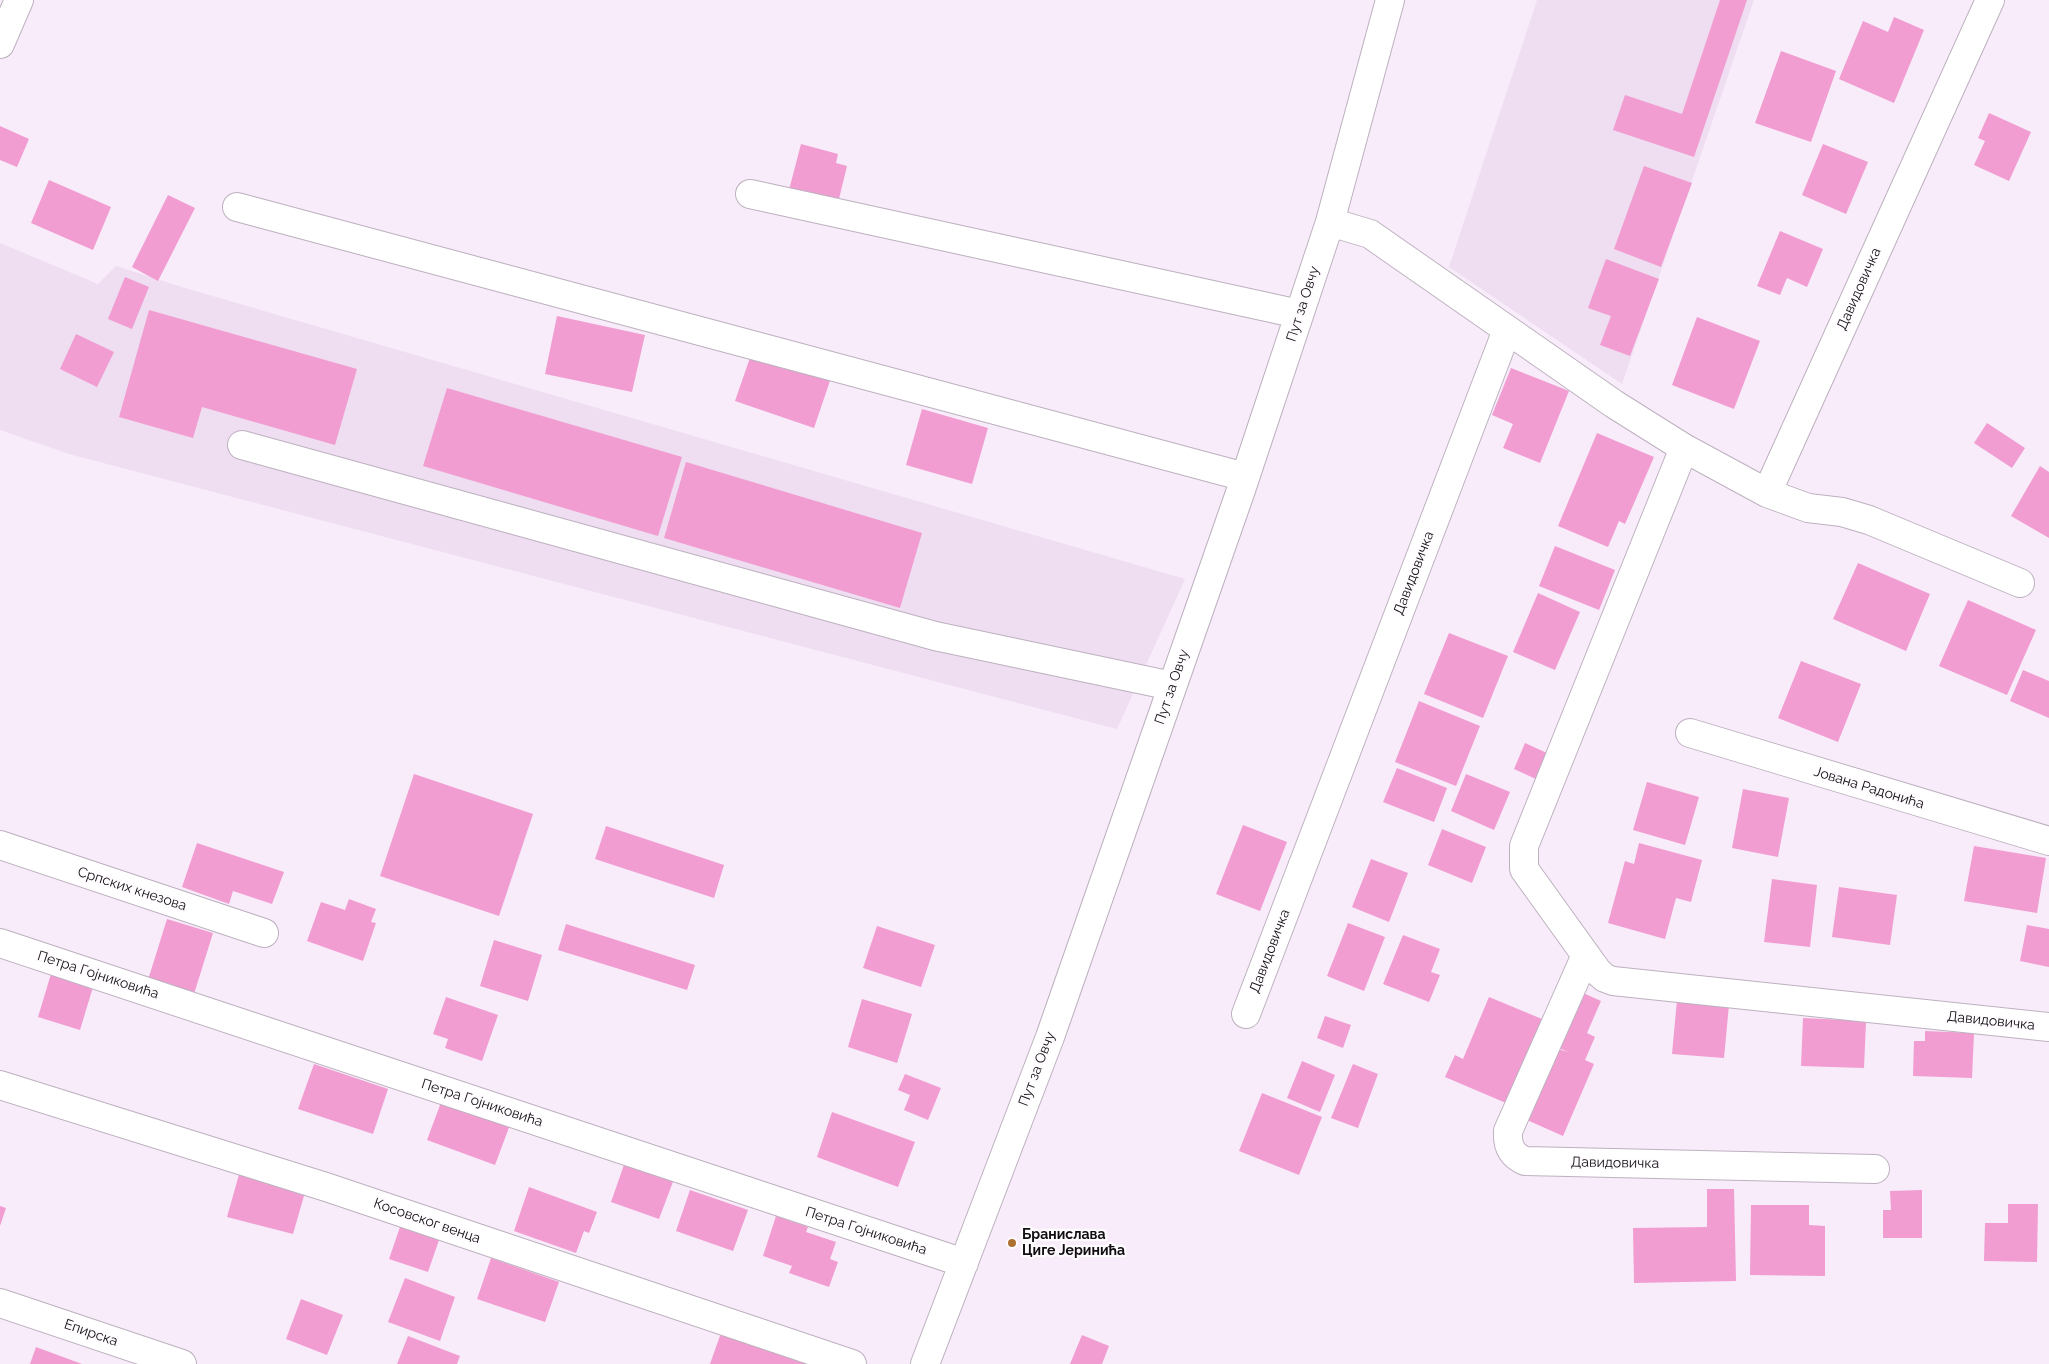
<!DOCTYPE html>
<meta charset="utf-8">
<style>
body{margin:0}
canvas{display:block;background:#f8ebfa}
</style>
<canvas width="2049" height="1364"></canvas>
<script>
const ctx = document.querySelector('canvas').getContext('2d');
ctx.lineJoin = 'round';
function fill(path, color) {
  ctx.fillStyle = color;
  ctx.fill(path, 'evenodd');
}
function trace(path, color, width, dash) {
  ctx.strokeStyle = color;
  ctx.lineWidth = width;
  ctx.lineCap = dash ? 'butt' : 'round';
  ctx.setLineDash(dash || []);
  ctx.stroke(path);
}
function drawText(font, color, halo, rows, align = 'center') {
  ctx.font = font + ' Raleway,sans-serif';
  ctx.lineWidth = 4.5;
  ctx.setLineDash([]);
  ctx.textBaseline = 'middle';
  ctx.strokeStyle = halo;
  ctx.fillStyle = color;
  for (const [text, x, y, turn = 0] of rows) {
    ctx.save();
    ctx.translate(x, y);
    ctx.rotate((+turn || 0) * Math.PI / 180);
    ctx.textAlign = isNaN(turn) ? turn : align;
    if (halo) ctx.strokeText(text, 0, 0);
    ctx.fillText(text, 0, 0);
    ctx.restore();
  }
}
fill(new Path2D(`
 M1537,0H1754L1622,384L1449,267Z
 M0,243L98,284L116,266L185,288L1185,579L1117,729L69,454L0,430Z`), '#efddf1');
fill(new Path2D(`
 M1720,0H1747L1694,157L1613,130L1625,95L1682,114Z
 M1894,17L1924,30L1894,103L1839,79L1863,21L1888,32Z
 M1781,51L1836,71L1811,142L1755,123Z
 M1989,113L2031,132L2009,181L1974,165L1985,141L1978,138Z
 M0,126L29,139L17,167L0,160Z
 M801,144L838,154L836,163L847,166L838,203L789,190Z
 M1823,144L1868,162L1846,214L1802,195Z
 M1644,166L1692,183L1672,237L1664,233L1672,237L1661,267L1614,249Z
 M49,180L111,207L93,250L31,223Z
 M168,195L195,208L158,281L132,267Z
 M1780,231L1823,249L1807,287L1787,278L1780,295L1757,286Z
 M1606,259L1659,279L1630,356L1600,345L1611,316L1588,308Z
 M125,277L149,287L132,329L108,319Z
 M149,310L357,369L335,445L202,407L193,438L119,417Z
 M557,316L645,335L632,392L545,374Z
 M1697,317L1760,341L1734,409L1672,385Z
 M76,334L114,352L97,387L60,369Z
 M753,349L832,375L814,428L735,401Z
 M1511,368L1569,391L1540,463L1503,448L1513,424L1492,415Z
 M447,388L682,457L658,536L423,466Z
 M922,409L988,428L972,484L906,465Z
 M1987,423L2025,448L2012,468L1974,443Z
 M1597,433L1654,457L1625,524L1619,521L1608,547L1558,526Z
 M686,462L922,533L900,608L664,538Z
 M2040,466L2049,472V538L2011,516Z
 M1555,546L1615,570L1599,610L1539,586Z
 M1858,563L1930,594L1906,651L1833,619Z
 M1538,593L1580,612L1555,670L1513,652Z
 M1968,600L2036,630L2007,695L1939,666Z
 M1449,633L1508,656L1483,718L1424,694Z
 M1801,661L1861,684L1838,742L1778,718Z
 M2023,670L2049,681V718L2010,701Z
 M1419,701L1480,726L1456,786L1395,762Z
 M1525,743L1549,754L1538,780L1514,769Z
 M1397,768L1447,788L1434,822L1383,802Z
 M414,774L533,814L499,916L380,876Z
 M1466,774L1510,792L1494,830L1451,811Z
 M1647,782L1699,797L1685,845L1633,830Z
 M1743,789L1789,798L1778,857L1732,848Z
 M1243,825L1287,842L1260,911L1216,894Z
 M606,826L724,865L714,898L595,859Z
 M1442,829L1486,847L1472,883L1428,865Z
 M197,843L284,872L272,904L233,891L229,904L182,887Z
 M1639,843L1702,860L1691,902L1676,898L1665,939L1608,923L1625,861L1634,864Z
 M1974,846L2046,858L2037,913L1964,901Z
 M1371,859L1408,873L1389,922L1352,907Z
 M1772,879L1817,885L1810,947L1764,942Z
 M1839,887L1897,895L1890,945L1832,937Z
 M349,899L376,909L371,922L376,923L363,961L307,941L321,902L345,910Z
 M167,919L213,933L194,994L148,980Z
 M1348,923L1385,937L1364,991L1327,976Z
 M566,924L695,965L687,990L558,950Z
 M2027,925L2049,929V967L2020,961Z
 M877,926L935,945L921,987L863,968Z
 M1403,935L1440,949L1431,972L1440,975L1429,1002L1383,984Z
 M494,940L542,955L528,1001L480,986Z
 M51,974L93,987L80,1030L38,1017Z
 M1583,993L1601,1001L1587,1033L1595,1037L1585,1060L1594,1064L1563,1136L1527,1120L1558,1049L1568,1052L1559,1048Z
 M446,997L498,1015L482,1061L445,1048L448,1039L433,1034Z
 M1489,997L1542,1019L1506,1103L1445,1077L1455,1055L1463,1059Z
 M862,999L912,1014L897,1063L848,1047Z
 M1677,1000L1729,1005L1724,1058L1672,1054Z
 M1325,1016L1351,1025L1343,1048L1317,1038Z
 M1803,1018L1866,1021L1864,1068L1801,1066Z
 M1925,1031L1974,1033L1972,1078L1913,1076L1914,1041H1925Z
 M1302,1061L1335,1075L1320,1112L1287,1098Z
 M314,1064L388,1089L373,1134L298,1109Z
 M1353,1064L1378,1074L1358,1128L1331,1118Z
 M905,1074L941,1088L928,1120L904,1110L910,1095L898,1090Z
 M1262,1093L1322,1117L1299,1175L1239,1151Z
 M443,1097L511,1122L495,1165L427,1140Z
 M832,1112L915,1142L898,1187L817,1157Z
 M625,1162L674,1179L659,1219L611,1202Z
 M240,1171L306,1189L293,1234L227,1217Z
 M529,1187L597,1212L589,1233L584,1231L576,1253L514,1231Z
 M1707,1189H1734L1736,1281L1634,1283L1633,1228L1707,1227Z
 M690,1190L748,1210L733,1251L676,1231Z
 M1922,1190V1238H1883V1210H1891L1890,1191Z
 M2008,1204H2038L2037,1262L1984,1261L1985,1223H2008Z
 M1751,1205H1809V1225L1825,1226V1276L1750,1275Z
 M0,1206L6,1208L0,1226Z
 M776,1216L808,1227L806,1232L836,1242L830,1259L838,1262L829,1287L789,1273L792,1266L763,1256Z
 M400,1227L439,1240L428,1272L389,1259Z
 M491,1258L559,1282L545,1322L477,1299Z
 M405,1278L455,1297L440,1341L388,1322Z
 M301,1299L343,1315L327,1355L286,1339Z
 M722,1330L819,1364H710Z
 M1082,1335L1109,1346L1102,1364H1070Z
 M408,1336L460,1356L457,1364H397Z
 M36,1347L82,1364H30Z`), '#f19dd1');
const minor = new Path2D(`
 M0,44L19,0
 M750,194L1299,314
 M237,207L1245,477
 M1330,222L1370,234L1614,404L1684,448L1767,493L1808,508L1842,512L1869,520L2020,583
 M242,445L935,636L1172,686
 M1684,448L1524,846V869L1598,972L1605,978L1613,981L2049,1027
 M1767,493L1990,0
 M1690,733L2049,841
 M0,845L264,933
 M0,943L964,1263
 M1586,955L1508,1131C1507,1146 1511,1155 1525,1161L1875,1169
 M1246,1014L1507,330
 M0,1085L326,1187L852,1364
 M0,1303L182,1364
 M925,1364L1050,1037L1241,490L1330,222L1390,0`);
trace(minor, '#bdb1bf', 30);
trace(minor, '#fff', 28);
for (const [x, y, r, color] of [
 [1012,1243,5,"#ac7032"]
]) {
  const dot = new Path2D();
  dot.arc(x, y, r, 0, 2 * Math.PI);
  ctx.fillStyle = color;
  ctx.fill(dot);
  trace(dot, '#fffcff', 2);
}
drawText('14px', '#110d12', '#fffcff', [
 ["Давидовичка",1859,289,-66],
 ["Пут за Овчу",1303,304,-72],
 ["Давидовичка",1414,573,-69],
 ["Пут за Овчу",1172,687,-71],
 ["Јована Радонића",1869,788,17],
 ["Српских кнезова",132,889,18],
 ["Давидовичка",1270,951,-69],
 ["Петра Гојниковића",98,975,18],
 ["Давидовичка",1991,1021,6],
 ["Пут за Овчу",1037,1069,-69],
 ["Петра Гојниковића",482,1103,18],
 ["Давидовичка",1615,1163,1],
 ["Косовског венца",427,1221,19],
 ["Петра Гојниковића",866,1231,18],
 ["Епирска",91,1333,19]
]);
drawText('bold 14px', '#110d12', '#fffcff', [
 ["Бранислава",1022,1235],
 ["Циге Јеринића",1022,1251]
], 'left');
</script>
